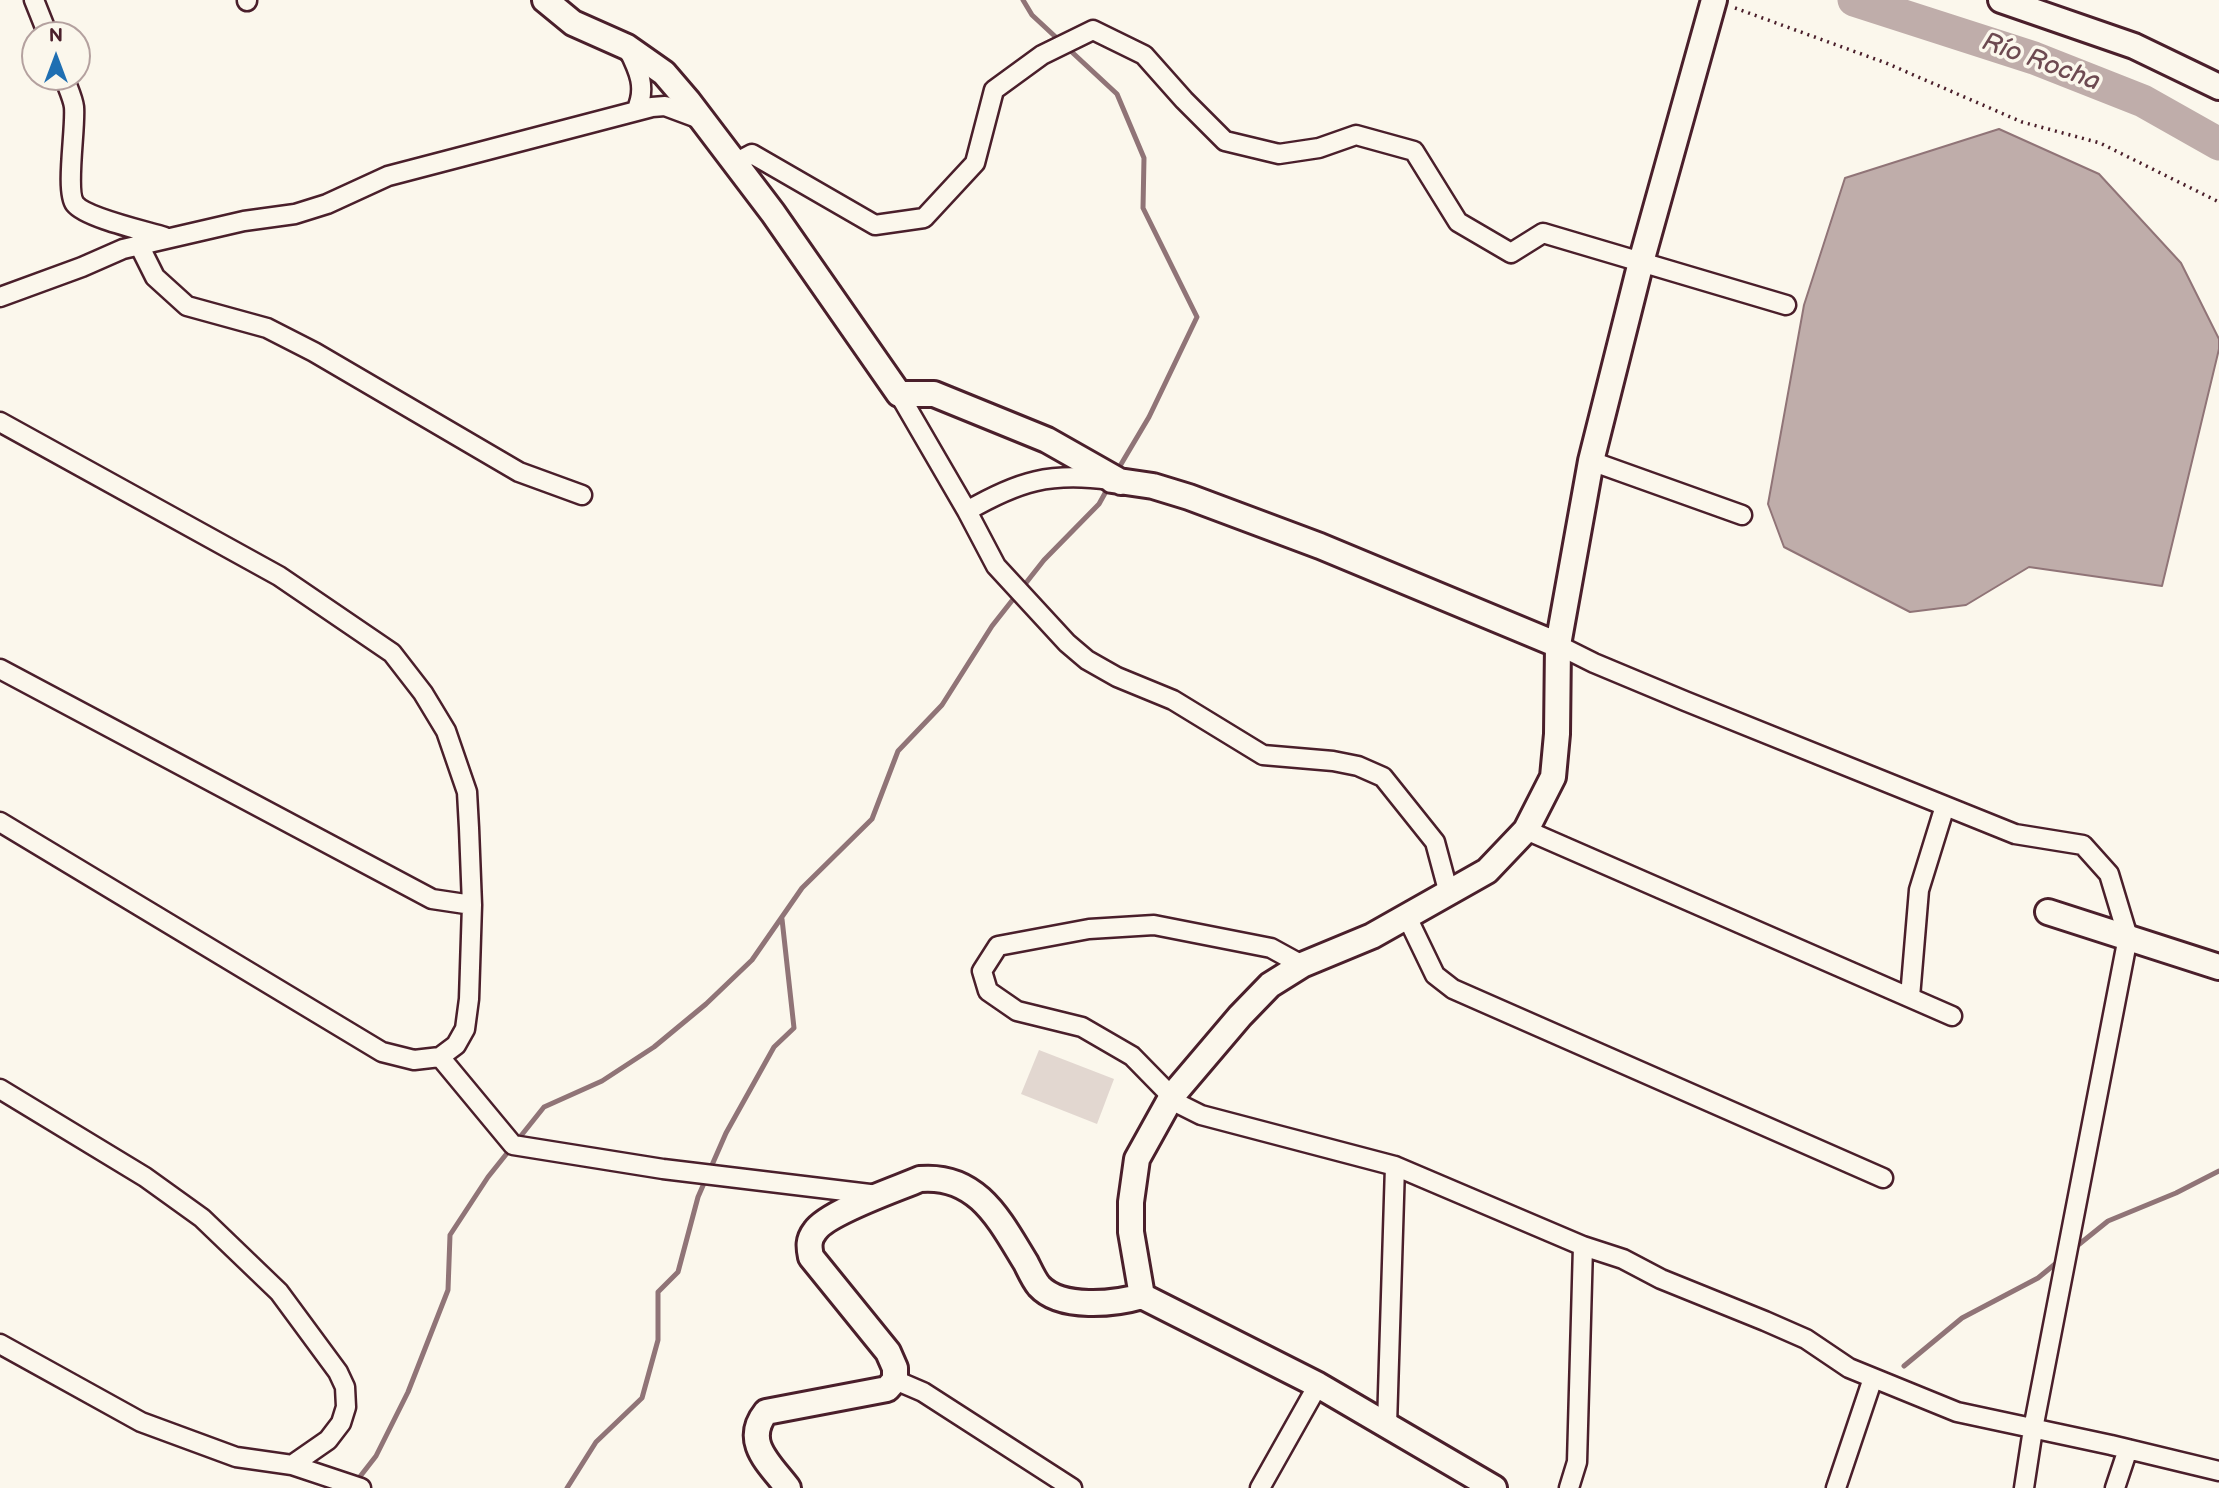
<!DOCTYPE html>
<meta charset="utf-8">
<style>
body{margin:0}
#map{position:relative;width:2219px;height:1488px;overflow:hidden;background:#fbf7ec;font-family:"Balsamiq Sans",sans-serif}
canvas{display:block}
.north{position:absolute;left:21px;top:21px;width:70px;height:70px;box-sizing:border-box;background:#fbf7ec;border:2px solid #b4a19f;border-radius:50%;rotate:0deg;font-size:19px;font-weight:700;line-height:28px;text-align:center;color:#4a1f2b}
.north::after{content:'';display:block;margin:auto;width:24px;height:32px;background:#1f6fb2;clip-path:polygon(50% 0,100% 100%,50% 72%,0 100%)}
</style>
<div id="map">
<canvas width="2219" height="1488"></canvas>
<div class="north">N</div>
</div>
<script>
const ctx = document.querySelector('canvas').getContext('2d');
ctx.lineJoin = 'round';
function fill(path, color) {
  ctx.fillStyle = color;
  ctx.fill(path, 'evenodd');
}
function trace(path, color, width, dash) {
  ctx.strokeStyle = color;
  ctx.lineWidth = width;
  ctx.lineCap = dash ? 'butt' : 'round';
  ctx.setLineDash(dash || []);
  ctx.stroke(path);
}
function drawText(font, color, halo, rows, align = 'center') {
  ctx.font = font + ' "Balsamiq Sans",sans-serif';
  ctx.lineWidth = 7;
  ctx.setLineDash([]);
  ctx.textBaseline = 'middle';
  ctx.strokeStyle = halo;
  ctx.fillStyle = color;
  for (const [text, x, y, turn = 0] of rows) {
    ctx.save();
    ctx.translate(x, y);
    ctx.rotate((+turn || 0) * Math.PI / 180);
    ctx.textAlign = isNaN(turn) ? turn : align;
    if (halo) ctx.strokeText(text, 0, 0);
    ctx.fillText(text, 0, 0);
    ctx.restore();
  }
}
fill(new Path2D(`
 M1039,1050L1114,1079L1097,1124L1021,1094Z`), '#e2d7d0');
const water = new Path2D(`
 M1999,129L2099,174L2181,263L2219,339V349L2162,586L2029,567L1966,605L1910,612L1784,547L1768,504L1804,305L1845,178Z`);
fill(water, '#bfadaa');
trace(water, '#907477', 2);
trace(new Path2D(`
 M1023,0L1032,15L1117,94L1144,158L1143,208L1197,317L1149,417L1117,471
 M2072,1250L2108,1221L2176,1193L2219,1171
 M1904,1366L1962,1318L2038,1278L2060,1260
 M355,1483L376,1456L408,1392L448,1290L450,1235L488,1177L544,1107L602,1081L654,1047L706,1004L752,960L802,888L872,819L898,751L942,705L992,626L1044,560L1099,504L1109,486
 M567,1488L596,1442L642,1398L658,1340V1292L678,1272L698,1197L726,1133L774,1047L794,1028L782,919`), '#907477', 5);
trace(new Path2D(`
 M1854,0L2034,58L2143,101L2219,144`), '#bfadaa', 33);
const street = new Path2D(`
 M34,0L48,35
 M247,0V1
 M628,49C639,71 647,88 636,111
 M64,77C67,86 73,98 74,107C76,128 65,191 75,204C86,218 146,231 165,237
 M735,163L752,154L875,225L924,218L975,163L994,90L1042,55L1093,30L1144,55L1184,100L1225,141L1279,154L1319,148L1356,135L1414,151L1458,222L1511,253L1543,233L1786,305
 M139,245L155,277L187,306L267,328L314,352L519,472L582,495
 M0,297L82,267L123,249L244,221L295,214L327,204L388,176L652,107L665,106L700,119
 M899,394L967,511L996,566L1067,643L1087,660L1117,677L1173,700L1263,755L1333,761L1358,766L1383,777L1435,842L1449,894
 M0,422L279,576L392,653L423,693L446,731L467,792L469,828L472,905L469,999L465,1029L456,1045L440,1057L414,1060L382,1052L0,822
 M1591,461L1742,515
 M967,511C1019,481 1050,472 1110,480
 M1558,645L1594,663L1685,701L2015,834L2083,845L2109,874L2128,937L2033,1429L2024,1488
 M0,669L432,899L472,905
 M1526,830L1952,1016
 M1407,917L1435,975L1453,989L1883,1178
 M1302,965L1271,948L1154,925L1089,929L998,946L982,971L988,991L1017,1011L1082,1027L1132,1056L1179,1104L1201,1115L1395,1166L1583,1246L1623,1259L1661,1279L1765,1321L1806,1339L1849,1368L1957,1412L2111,1445L2219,1471
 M1910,997L1919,890L1945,806
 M440,1057L513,1145L663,1169L878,1195
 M0,1089L145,1177L202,1218L279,1292L338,1372L345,1387L346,1407L341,1423L328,1440L292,1465
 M0,1344L141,1422L236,1457L292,1465L361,1488
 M895,1380L923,1392L1072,1488
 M1387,1425L1395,1166
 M1260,1488L1318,1385
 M1569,1488L1577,1462L1583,1246
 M1836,1488L1873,1378
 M2115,1488L2128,1449`);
const secondary = new Path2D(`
 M545,0L573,23L627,47L664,73L688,101L773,213L899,394H934L1047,440L1121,482
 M2001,0L2134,46L2219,87
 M1112,480L1153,486L1189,497L1320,546L1558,645
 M2048,912L2219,967
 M1142,1296L1131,1232V1202L1137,1159L1172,1096L1240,1016L1270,985L1302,965L1372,936L1487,871L1526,830L1553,777L1557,734L1558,645L1591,461L1641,262L1714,0
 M788,1488C770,1464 742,1442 766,1412L887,1389L895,1380V1368L888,1352L811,1257C809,1247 808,1240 815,1231C828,1212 897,1189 920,1179C978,1174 1000,1221 1026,1263C1030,1271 1034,1280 1039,1286C1061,1310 1115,1304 1142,1296L1318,1385L1494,1488`);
trace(street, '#4a1f2b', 23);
trace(secondary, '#4a1f2b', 30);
trace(new Path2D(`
 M1735,8L1886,63L2022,122L2100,143L2219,202`), '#4a1f2b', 3.5, [2, 5]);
trace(street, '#fbf7ec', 18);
trace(secondary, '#fbf7ec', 24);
drawText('italic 26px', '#6d4a51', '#fbf7ec', [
 ["Río Rocha",2041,63,20]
]);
</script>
